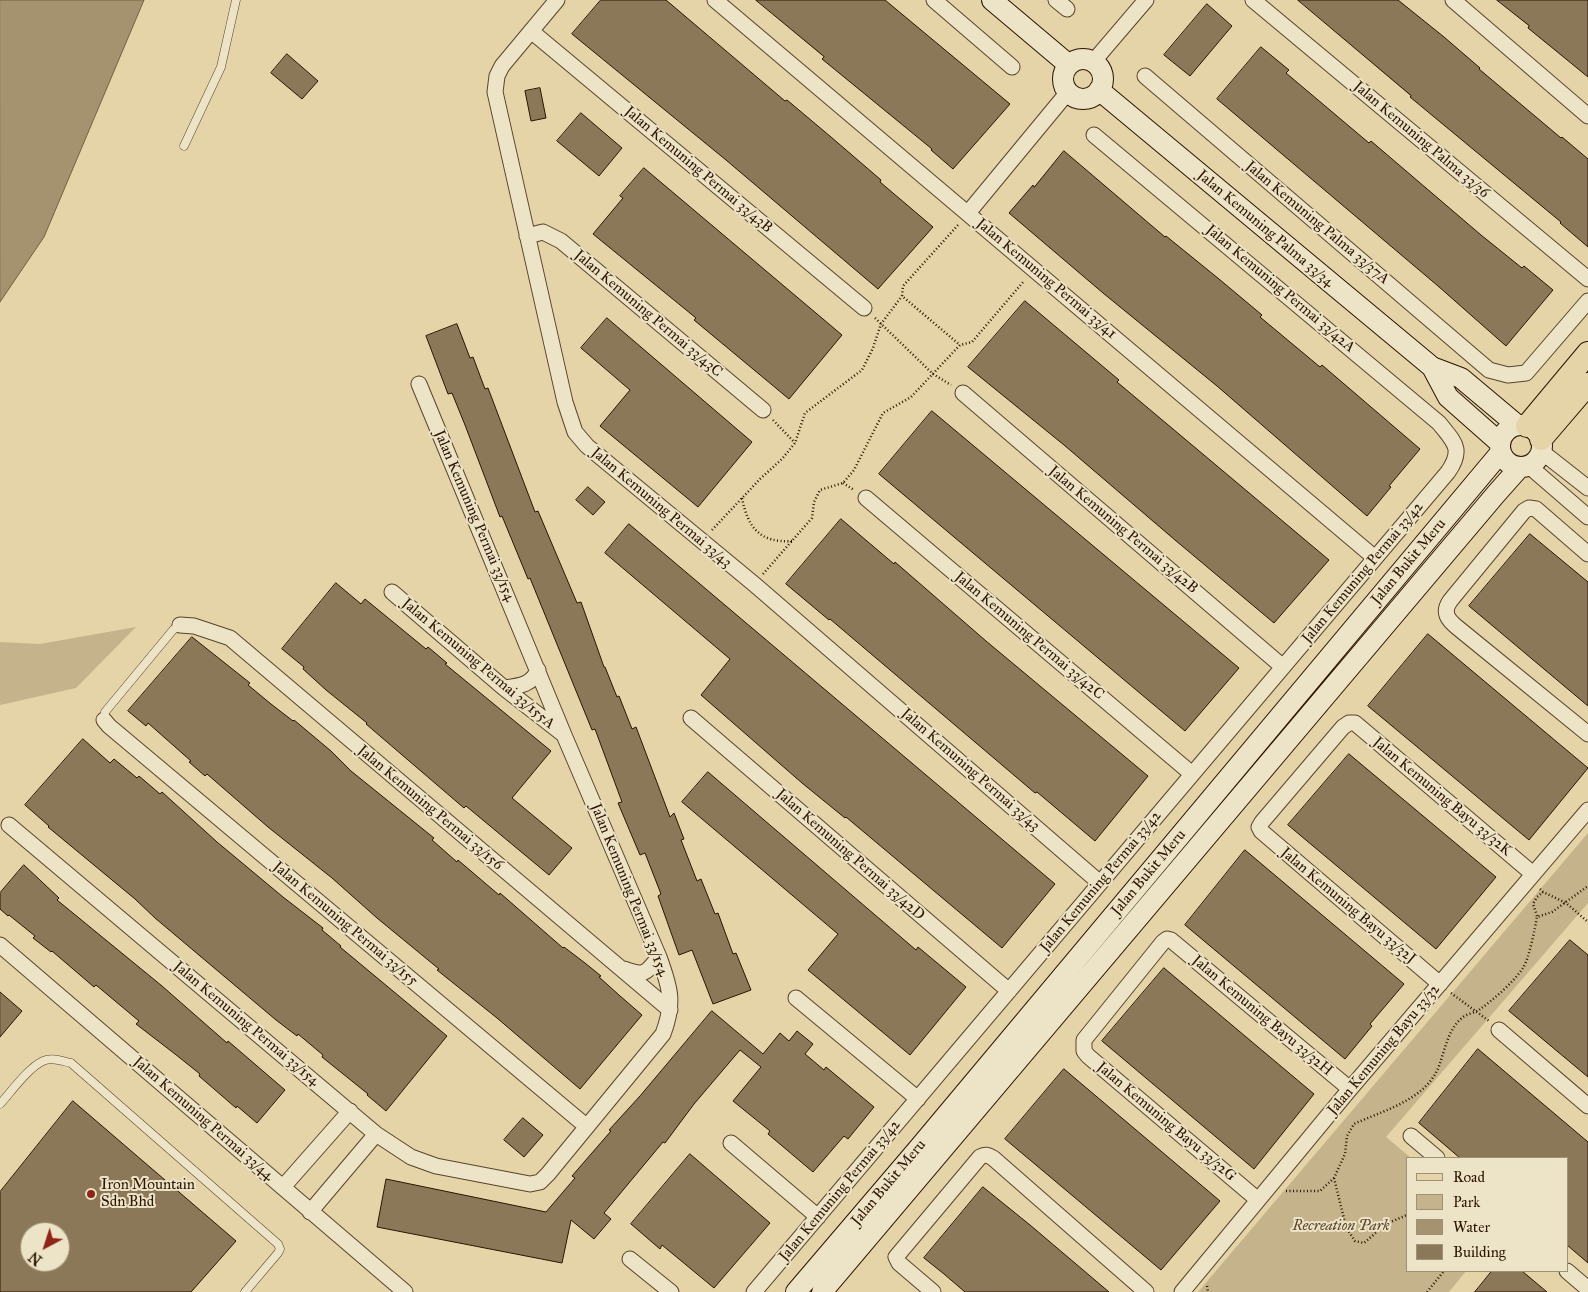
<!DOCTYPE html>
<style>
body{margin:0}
#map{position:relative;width:1588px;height:1292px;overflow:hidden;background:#e4d4a7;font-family:"IM FELL Great Primer",serif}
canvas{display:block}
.legend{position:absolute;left:1406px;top:1157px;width:162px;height:115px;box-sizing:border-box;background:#ede3c6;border:1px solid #9f9078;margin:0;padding:6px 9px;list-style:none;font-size:15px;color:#2b1402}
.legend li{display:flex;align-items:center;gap:10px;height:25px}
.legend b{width:25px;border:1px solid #9f9078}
.north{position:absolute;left:20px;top:1222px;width:50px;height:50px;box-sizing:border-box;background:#ede3c6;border:1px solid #9f9078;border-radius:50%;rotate:220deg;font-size:14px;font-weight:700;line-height:20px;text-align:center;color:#2b1402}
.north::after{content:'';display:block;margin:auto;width:18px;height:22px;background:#8f2418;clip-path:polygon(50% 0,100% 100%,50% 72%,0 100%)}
</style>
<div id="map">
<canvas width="1588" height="1292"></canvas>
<ul class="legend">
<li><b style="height:6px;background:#e4d4a7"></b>Road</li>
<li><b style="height:14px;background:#c5b38b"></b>Park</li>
<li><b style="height:14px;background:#a5936f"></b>Water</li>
<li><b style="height:14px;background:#8b7858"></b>Building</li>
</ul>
<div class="north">N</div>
</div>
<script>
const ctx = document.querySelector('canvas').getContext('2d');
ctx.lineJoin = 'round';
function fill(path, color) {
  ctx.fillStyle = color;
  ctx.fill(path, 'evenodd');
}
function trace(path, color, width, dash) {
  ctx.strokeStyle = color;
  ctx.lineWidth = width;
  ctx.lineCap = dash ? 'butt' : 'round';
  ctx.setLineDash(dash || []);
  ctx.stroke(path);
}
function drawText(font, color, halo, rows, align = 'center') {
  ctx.font = font + ' "IM FELL Great Primer",serif';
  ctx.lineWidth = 4;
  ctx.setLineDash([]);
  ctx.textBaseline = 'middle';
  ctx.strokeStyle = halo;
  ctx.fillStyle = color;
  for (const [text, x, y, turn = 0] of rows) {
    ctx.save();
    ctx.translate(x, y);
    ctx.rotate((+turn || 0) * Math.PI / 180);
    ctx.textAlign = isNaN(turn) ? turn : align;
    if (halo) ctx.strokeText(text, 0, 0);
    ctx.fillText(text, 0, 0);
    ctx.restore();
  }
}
fill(new Path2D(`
 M136,627L76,688L0,705V642L40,644Z
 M1588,833V903L1386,1137L1411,1158H1407V1271H1466L1449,1292H1198Z`), '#c5b38b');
const water = new Path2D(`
 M0,0H144L44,237L0,302Z`);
fill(water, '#a5936f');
trace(water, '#746043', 1);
const building = new Path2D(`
 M601,0H666L785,101L787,100L831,137L881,180L880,182L933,227L878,289L726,160L572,34Z
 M756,0H885L1010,104L953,169L931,150L932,149L822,59L824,57Z
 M1298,0H1398L1444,37L1480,68L1479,69L1561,138L1562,137L1588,159V247L1560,223L1561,222L1410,97L1411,96Z
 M1497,0H1588V77L1528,28L1529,26Z
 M1207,4L1232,26L1190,76L1164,55Z
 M1261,47L1289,70L1286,73L1369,143L1371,141L1481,235L1522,268L1524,266L1553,290L1506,346L1438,286L1217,99Z
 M287,54L318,81L302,99L271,73Z
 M540,88L546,118L531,121L525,91Z
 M581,113L622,148L599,176L557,141Z
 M1064,151L1165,237L1166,236L1219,279L1262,315L1260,317L1320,367L1322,365L1420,449L1389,486L1391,487L1367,516L1217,386L1103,293L1009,213L1033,185L1034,187Z
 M644,168L842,335L789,399L694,320L696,318L593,234L623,198L620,196Z
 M1025,301L1119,380L1117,382L1329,560L1274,623L1175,540L1064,445L968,367Z
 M607,318L752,442L698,507L600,426L630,390L581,348Z
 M457,324L470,358L473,357L485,389L488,388L535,512L538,511L577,603L581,602L604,667H605L617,697L619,696L632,729L636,727L670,817L674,813L684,839L681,840L697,881L701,879L715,914L718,913L733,954L736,953L751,990L713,1004L692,950L679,955L658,896L661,894L645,853L640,855L618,803L622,802L595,729L592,730L530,578L528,579L502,516L500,517L465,425L452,393L448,394L426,336Z
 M932,411L1239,668L1185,731L879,474Z
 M588,487L605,502L593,515L576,500Z
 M841,519L894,564L895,562L986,641L1148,776L1095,841L1037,792L1035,793L830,619L829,620L786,584Z
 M629,524L1055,884L1002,948L846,817L845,818L802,783L701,695L730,659L605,553Z
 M1530,534L1588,582V706L1469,606Z
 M336,583L361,604L365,599L426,649L428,647L447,663L445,664L551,751L512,798L572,848L549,875L466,806L464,808L366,724L367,723L326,690L303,669L304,667L282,649Z
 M1428,634L1588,768L1529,840L1368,706Z
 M192,637L250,683L248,685L271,704L293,721L294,720L331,751L351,771L434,838L432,840L457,862L458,860L499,895L500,893L563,948L564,947L585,963L601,976L599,977L619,995L642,1015L580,1089L497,1018L437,970L439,969L377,918L332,878L268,827L207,774L205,776L189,762L191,761L148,723L146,726L128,711Z
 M83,739L110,763L114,759L137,778L139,776L160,794L162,792L217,842L283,897L323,928L322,930L341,946L340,947L447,1036L386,1111L367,1095L368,1094L322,1057L323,1055L298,1034L297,1036L276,1020L155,918L135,899L48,827L49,826L25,805Z
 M1349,754L1496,877L1436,949L1288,825Z
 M708,772L916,950L918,947L966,987L910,1055L808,970L838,934L682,802Z
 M1245,850L1404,984L1370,1024L1372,1026L1345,1059L1185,925Z
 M24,865L59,898L57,900L162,986L227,1043L228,1041L285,1090L257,1123L237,1106L236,1108L199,1076L200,1074L175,1054L136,1024L139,1021L96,985L94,987L52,951L51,952L33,938L35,936L9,915L8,916L0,909V893Z
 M1570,940L1588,955V1077L1509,1011Z
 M1164,968L1314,1094L1254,1169L1102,1041Z
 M0,992L22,1011L0,1037Z
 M712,1011L763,1054L780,1033L789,1041L797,1031L813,1044L805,1054L824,1070L826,1067L874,1107L848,1139L844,1136L813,1172L768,1134L770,1131L733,1101L761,1067L740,1050L694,1104L665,1143L663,1142L604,1213L611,1219L594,1239L571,1220L562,1263L377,1227L386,1179L546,1212L575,1178L572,1176L611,1131L609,1130L640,1096Z
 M1478,1049L1588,1142V1263L1567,1245V1158H1460L1419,1123Z
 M1064,1069L1220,1201L1161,1270L1005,1139Z
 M73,1101L236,1241L191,1292H0V1192ZM30,1232H60V1262H30Z
 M523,1118L543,1135L524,1157L504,1140Z
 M690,1154L770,1223L714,1288L662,1245L660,1249L631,1224Z
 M983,1187L1030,1225L1109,1292H965L944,1274L924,1258Z
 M1492,1271H1522L1547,1292H1475Z`);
fill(building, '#8b7858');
trace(building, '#2b1402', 1);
const lane = new Path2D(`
 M184,146L221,67L236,0
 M104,720L105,712L173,630L180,625
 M0,1104C11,1092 28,1068 43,1061C52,1057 62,1061 71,1063L278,1244L280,1249L278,1253L245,1292`);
const street = new Path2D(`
 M557,0L502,66L497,76L495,92L565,402L575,432L587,446L754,584L1100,883
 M715,0L1375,558
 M934,0L1012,67
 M1056,0L1067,9
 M1253,0L1588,279
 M1453,0L1588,116
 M531,31L864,308
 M1093,62L1146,0
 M1145,76L1489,370L1508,375L1526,373L1588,301
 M968,213L1068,92
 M527,236L543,232L561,241L763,410
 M963,393L1283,667
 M1542,452L1588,488
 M1529,466L1588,517
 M866,498L1192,774
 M1588,554L1536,509L1529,508L1524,511L1450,601C1442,613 1448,620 1458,628L1588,734
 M392,592L504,688L563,734
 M180,625L194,626L230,638L670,1010
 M504,688C519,686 532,685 538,670
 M691,718L1009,991
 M104,720L109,726L586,1126
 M9,825L376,1134L411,1157L436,1166L530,1184L540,1182L548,1174L663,1034C675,1003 670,987 659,957L564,735L419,384
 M0,945L405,1292
 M624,969C645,977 646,973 659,957
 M1440,984L1261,831L1259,827L1262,822L1343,727L1349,723H1355L1533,874
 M796,998L918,1099
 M1499,1030L1588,1106
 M1411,1136L1437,1158
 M731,1143L818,1217
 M283,1187L350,1111
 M1258,1200L1088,1056L1084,1051V1040L1163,942L1167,939L1171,940L1350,1089
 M310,1212L376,1134
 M630,1259L671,1292
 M1567,1271L1588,1289
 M754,1292L1448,472C1464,449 1454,442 1439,423L1094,135
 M933,1292L899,1263L896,1257L980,1157C985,1154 988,1155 993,1158L1146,1292
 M1182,1292L1350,1089L1588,810`);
const secondary = new Path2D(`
 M992,0L1069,65
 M1063 79a20 20 0 1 1 40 0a20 20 0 1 1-40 0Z
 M1099,90L1432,367L1461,378L1517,425
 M1432,367L1448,397L1500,443
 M1500 446a21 21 0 1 1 42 0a21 21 0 1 1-42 0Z
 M796,1292L918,1149L1501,452
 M822,1292L1496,494L1520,467`);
const primary = new Path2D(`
 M1527,426L1588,353
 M1541,439L1588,384`);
trace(lane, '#59442b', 9);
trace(street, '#59442b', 17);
trace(secondary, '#2b1402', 22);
trace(primary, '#2b1402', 24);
trace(new Path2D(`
 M958,225L903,286L902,296L960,345
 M875,318L933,374L951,385
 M773,420L795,443
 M843,483L854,490
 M742,498C748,528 760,543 792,541
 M712,530L760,479L782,459L795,443L805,413L862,370L873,348L881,324L902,296
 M763,574L812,518L814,502L820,490L843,483L854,470L883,413L911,397L960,345L972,342L1024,281
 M1540,889L1543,892L1566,903L1588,922
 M1537,916L1533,904L1537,897L1543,892
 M1451,993L1489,1021
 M1334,1178L1346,1227L1355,1241L1364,1243L1386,1224L1407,1215
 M1286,1191H1320L1334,1178L1345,1154L1347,1136L1354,1124C1384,1110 1426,1100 1439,1066C1445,1050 1448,1029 1462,1018C1466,1014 1474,1013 1479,1010C1494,999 1513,983 1523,968C1529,959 1535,928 1537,917L1552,912L1588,886
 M1207,1286L1208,1292
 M1427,1292L1444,1271`), '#2b1402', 2.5, [1, 2.5]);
trace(lane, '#ede3c6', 8);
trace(street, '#ede3c6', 15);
trace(secondary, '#ede3c6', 20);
trace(primary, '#e4d4a7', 22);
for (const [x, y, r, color] of [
 [91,1194,5,"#8f2418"]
]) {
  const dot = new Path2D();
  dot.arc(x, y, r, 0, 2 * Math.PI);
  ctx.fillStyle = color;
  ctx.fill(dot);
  trace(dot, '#ede3c6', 2);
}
drawText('15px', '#2b1402', '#ede3c6', [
 ["Jalan Kemuning Palma 33/36",1421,140,40],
 ["Jalan Kemuning Permai 33/43B",698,170,40],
 ["Jalan Kemuning Palma 33/37A",1317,223,40],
 ["Jalan Kemuning Palma 33/34",1265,229,40],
 ["Jalan Kemuning Permai 33/41",1046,279,40],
 ["Jalan Kemuning Permai 33/42A",1280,289,40],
 ["Jalan Kemuning Permai 33/43C",648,314,40],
 ["Jalan Kemuning Permai 33/43",661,508,40],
 ["Jalan Kemuning Permai 33/154",474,516,67],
 ["Jalan Kemuning Permai 33/42B",1123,530,40],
 ["Jalan Bukit Meru",1409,562,-50],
 ["Jalan Kemuning Permai 33/42",1363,573,-50],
 ["Jalan Kemuning Permai 33/42C",1029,636,40],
 ["Jalan Kemuning Permai 33/155A",478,664,40],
 ["Jalan Kemuning Permai 33/43",970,770,41],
 ["Jalan Kemuning Bayu 33/32K",1442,797,40],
 ["Jalan Kemuning Permai 33/156",430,808,40],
 ["Jalan Kemuning Permai 33/42D",850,855,41],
 ["Jalan Bukit Meru",1149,873,-50],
 ["Jalan Kemuning Permai 33/42",1101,882,-50],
 ["Jalan Kemuning Permai 33/154",629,890,68],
 ["Jalan Kemuning Bayu 33/32J",1348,906,40],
 ["Jalan Kemuning Permai 33/155",345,924,40],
 ["Jalan Kemuning Bayu 33/32H",1262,1016,40],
 ["Jalan Kemuning Permai 33/154",246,1024,40],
 ["Jalan Kemuning Bayu 33/32",1384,1050,-50],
 ["Jalan Kemuning Permai 33/44",203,1119,41],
 ["Jalan Kemuning Bayu 33/32G",1166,1122,40],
 ["Jalan Bukit Meru",889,1183,-50],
 ["Jalan Kemuning Permai 33/42",840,1191,-50]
]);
drawText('15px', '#2b1402', '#ede3c6', [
 ["Iron Mountain",101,1185],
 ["Sdn Bhd",101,1202]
], 'left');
drawText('italic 15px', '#59442b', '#ede3c6', [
 ["Recreation Park",1341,1226]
]);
</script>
